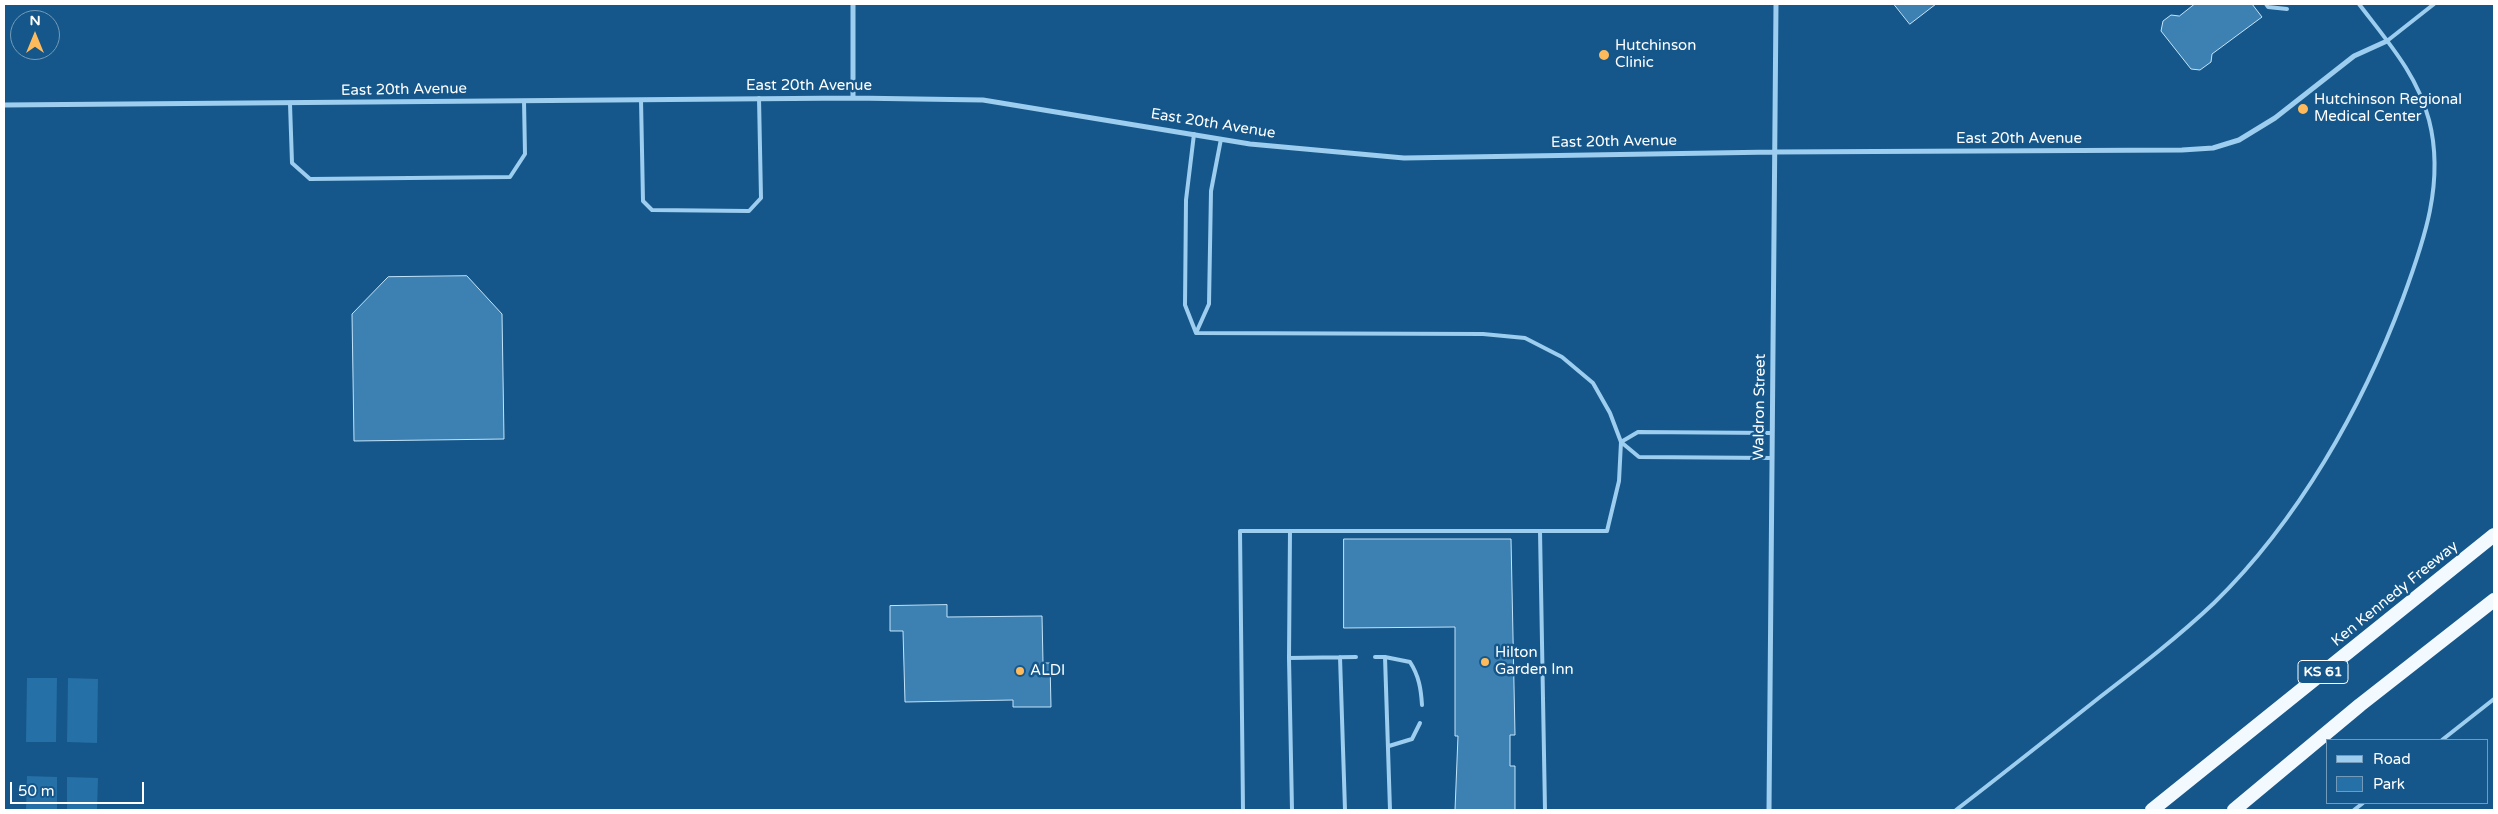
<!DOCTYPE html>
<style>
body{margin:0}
#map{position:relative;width:2498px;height:814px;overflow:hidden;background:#15578a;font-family:"Varela Round",sans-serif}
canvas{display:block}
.frame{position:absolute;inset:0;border:5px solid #fff;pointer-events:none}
.legend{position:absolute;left:2326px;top:739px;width:162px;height:65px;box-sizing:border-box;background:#15578a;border:1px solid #739ab9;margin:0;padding:6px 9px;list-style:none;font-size:15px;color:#fff}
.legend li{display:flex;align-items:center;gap:10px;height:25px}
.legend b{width:25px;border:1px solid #739ab9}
.north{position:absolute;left:10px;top:10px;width:50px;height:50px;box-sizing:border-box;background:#15578a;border:1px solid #739ab9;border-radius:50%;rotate:0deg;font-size:14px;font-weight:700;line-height:20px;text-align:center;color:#fff}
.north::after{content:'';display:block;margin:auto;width:18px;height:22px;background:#ffba5b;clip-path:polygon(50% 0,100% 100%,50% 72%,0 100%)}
.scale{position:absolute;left:10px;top:782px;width:134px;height:22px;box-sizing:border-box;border:2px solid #fff;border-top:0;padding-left:6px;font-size:15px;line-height:18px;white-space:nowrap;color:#fff;-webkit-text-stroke:4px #15578a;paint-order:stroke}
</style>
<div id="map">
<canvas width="2498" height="814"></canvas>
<div class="frame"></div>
<ul class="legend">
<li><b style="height:6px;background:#9dcdef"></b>Road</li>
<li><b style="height:14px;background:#2570a7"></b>Park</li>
</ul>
<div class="north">N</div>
<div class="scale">50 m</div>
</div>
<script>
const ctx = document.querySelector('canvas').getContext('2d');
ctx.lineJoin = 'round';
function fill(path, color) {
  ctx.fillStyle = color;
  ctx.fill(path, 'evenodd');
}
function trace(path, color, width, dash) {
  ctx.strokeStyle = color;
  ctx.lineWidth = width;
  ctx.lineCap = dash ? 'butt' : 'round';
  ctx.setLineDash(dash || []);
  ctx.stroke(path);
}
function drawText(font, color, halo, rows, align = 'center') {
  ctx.font = font + ' "Varela Round",sans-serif';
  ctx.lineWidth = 5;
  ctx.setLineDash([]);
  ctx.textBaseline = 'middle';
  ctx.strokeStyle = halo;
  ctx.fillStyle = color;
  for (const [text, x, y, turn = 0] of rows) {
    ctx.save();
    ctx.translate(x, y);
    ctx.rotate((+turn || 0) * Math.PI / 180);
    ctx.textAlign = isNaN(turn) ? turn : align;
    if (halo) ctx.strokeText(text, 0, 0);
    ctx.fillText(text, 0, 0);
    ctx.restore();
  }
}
fill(new Path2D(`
 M27,678H57L56,742H26Z
 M68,678L98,679L97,743L67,742Z
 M27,776L57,777V810H26Z
 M67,777L98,778L97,810H67Z`), '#2570a7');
const building = new Path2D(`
 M1894,4H1936L1910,24Z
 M2195,4H2252L2262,17L2212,54L2211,62L2200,70L2191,69L2161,31L2163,21L2171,15L2179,16Z
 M467,276L502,314L504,439L354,441L352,314L388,277Z
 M1344,539H1511L1515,735H1510V766H1515V810H1455L1458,736H1455V627L1344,628Z
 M947,605V617L1042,616L1043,663H1050L1051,707H1013V700L905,702L903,631H890V606Z`);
fill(building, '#3d81b3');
trace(building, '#c3e4fb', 1);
trace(new Path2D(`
 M2266,4L2268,7L2287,9
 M2387,41L2434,4
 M641,100L643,201L652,210L749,211L761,198L759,98
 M290,104L292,163L310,179L510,177L525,154L524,101
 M1194,134L1186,200L1185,305L1196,333L1209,304L1211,191L1221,139
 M1196,333L1483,334L1525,338L1562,357L1593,383L1610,413L1621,442L1619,481L1607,531H1290L1289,658L1356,657
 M1772,458L1639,457L1621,442L1638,432L1772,433
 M1540,531L1545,810
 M1340,657L1345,810
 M1375,657H1385L1390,810
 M1385,657L1410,662C1419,676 1421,689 1422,705
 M1289,658L1292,810
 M2442,740L2494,699
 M1389,746L1412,739L1420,723
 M1243,810L1240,531H1290
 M1956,810C2004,773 2052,735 2100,697C2139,667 2178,637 2214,603C2298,521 2362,408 2403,298C2424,241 2445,182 2429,120C2417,74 2387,41 2359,4
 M2354,810L2363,803`), '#9dcdef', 4);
trace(new Path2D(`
 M853,4V98
 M4,105L853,98L983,100L1250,144L1404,158L1774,152L2182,150L2213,148L2239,140L2275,118L2354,56L2387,41
 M1769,810L1776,4`), '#9dcdef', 5);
trace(new Path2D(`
 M2152,810L2494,535
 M2234,810L2360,705L2494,600`), '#f2f9ff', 14);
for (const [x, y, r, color] of [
 [1604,55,6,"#ffba5b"],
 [2303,109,6,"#ffba5b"],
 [1485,662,5,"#ffba5b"],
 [1020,671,5,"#ffba5b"]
]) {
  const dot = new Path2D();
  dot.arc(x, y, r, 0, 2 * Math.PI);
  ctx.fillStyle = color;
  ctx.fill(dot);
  trace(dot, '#15578a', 2);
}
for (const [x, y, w] of [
 [2323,672,50]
]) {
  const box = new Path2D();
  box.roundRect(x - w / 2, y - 11.5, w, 23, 4);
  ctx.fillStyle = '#15578a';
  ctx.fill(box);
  trace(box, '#fff', 1);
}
drawText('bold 14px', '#fff', null, [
 ["KS 61",2323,672]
]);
drawText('15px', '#fff', '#15578a', [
 ["Hutchinson",1615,46],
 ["Clinic",1615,63],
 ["Hutchinson Regional",2314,100],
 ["Medical Center",2314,117],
 ["Hilton",1495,653],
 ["Garden Inn",1495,670],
 ["ALDI",1030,671]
], 'left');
drawText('15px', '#fff', '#15578a', [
 ["East 20th Avenue",809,86],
 ["East 20th Avenue",404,90,-1],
 ["East 20th Avenue",1213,124,9],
 ["East 20th Avenue",2019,139],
 ["East 20th Avenue",1614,142,-1],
 ["Waldron Street",1760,407,-89],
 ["Ken Kennedy Freeway",2395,594,-39]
]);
</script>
